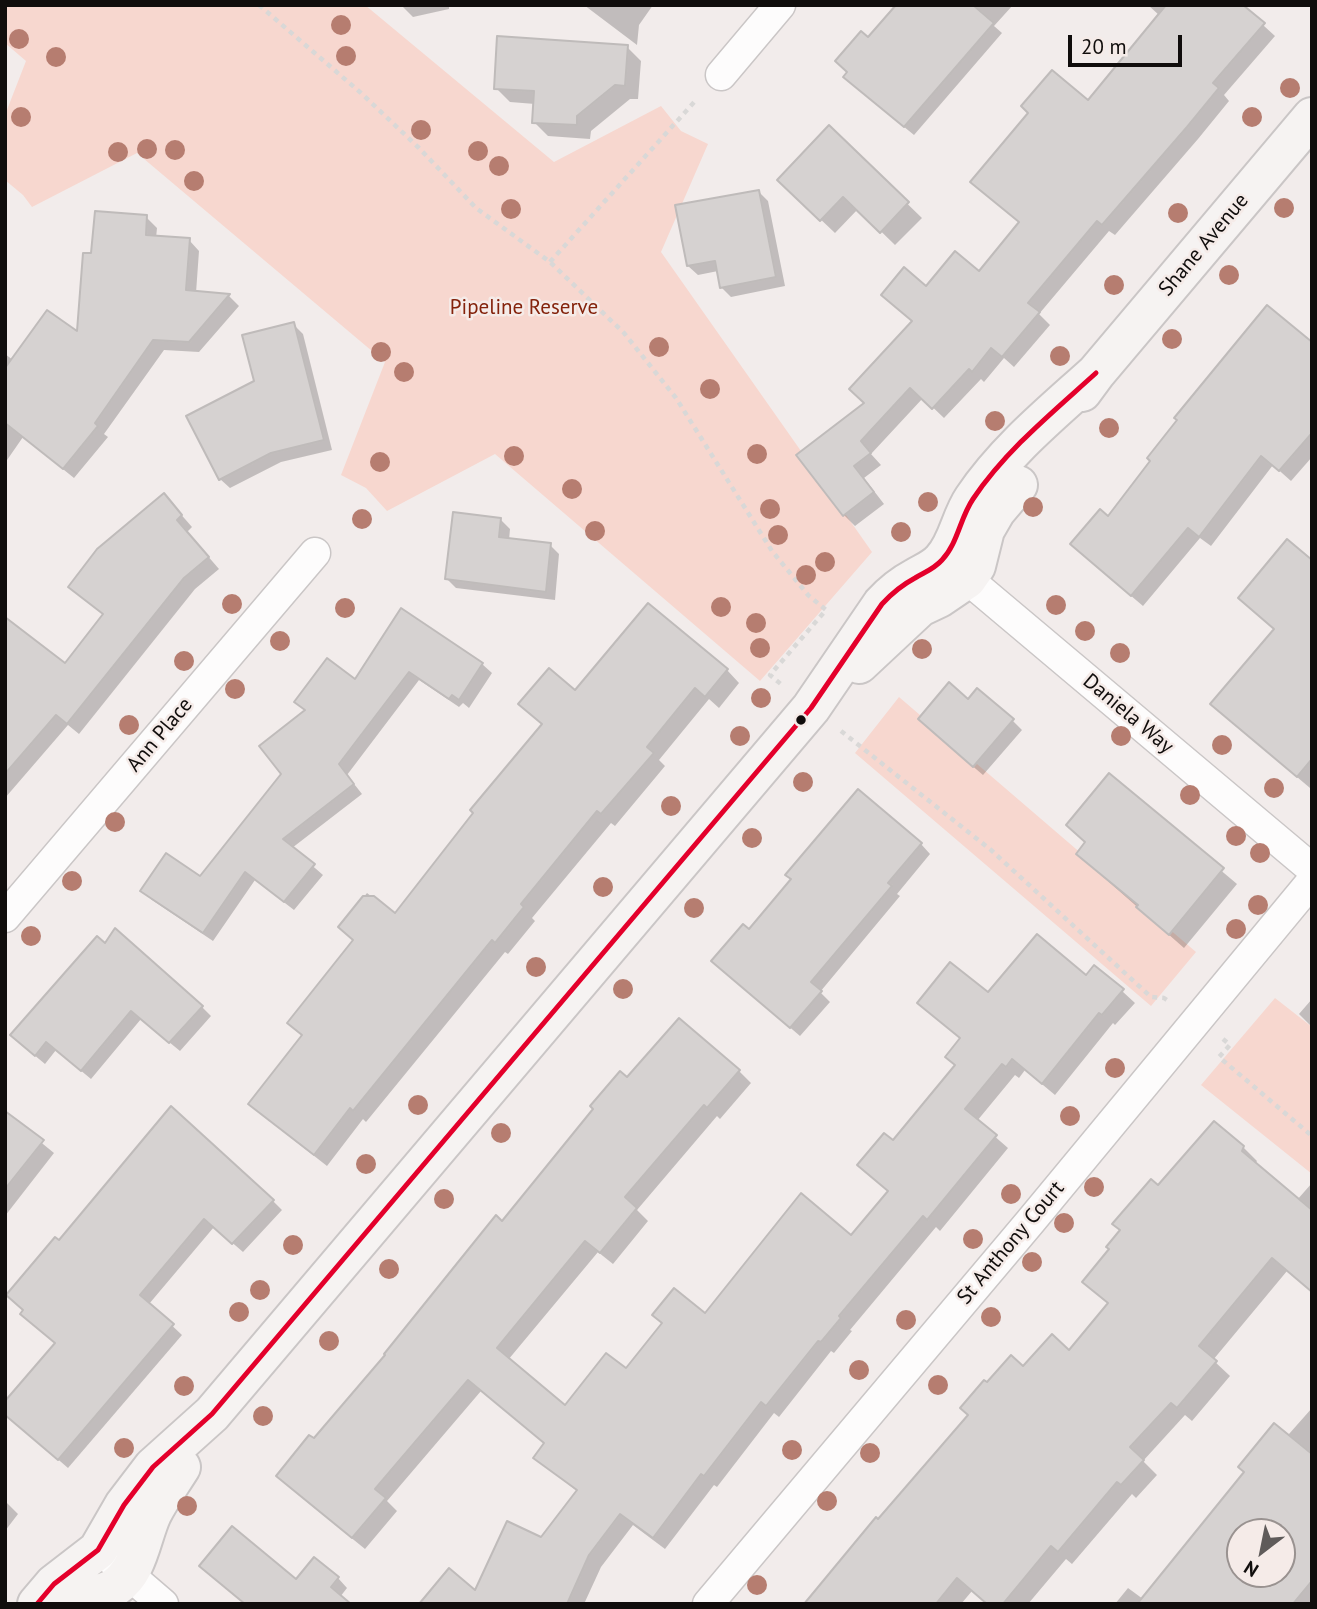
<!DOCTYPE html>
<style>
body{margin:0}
#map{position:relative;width:1317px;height:1609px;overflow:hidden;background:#f2eceb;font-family:"PT Sans",sans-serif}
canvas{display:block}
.frame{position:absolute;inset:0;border:7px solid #100d0c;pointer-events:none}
.north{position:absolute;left:1226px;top:1518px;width:70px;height:70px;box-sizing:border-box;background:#f5ebe8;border:2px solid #999290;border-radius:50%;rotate:212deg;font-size:19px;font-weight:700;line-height:28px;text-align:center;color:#100d0c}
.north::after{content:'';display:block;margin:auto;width:24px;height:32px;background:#5f5b5a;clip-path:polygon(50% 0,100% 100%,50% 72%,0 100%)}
.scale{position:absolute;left:1068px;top:35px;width:114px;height:32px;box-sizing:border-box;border:4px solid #100d0c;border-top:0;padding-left:9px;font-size:21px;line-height:24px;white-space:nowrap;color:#100d0c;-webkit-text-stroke:5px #f5ebe8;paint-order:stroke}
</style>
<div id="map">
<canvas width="1317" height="1609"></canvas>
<div class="frame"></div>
<div class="north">N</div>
<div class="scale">20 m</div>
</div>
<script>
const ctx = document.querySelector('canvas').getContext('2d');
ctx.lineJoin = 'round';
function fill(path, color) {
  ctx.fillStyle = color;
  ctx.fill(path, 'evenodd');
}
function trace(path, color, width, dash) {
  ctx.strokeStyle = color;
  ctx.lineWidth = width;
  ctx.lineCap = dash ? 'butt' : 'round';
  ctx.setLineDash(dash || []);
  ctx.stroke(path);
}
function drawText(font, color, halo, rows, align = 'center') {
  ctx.font = font + ' "PT Sans",sans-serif';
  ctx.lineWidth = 5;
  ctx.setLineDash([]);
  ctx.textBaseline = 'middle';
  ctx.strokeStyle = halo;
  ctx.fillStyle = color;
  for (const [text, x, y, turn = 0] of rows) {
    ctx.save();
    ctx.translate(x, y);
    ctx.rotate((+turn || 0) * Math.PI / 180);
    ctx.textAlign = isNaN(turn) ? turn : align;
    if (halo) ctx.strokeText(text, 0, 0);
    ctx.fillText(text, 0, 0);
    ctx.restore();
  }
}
fill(new Path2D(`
 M5,5H365L554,162L661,106L681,131L708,144L661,252L872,552L760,681L495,454L387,511L366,488L341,475L385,362L137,153L32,207L23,195L5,180V115L26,61L5,43Z
 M899,697L1196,952L1151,1006L855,753Z
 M1275,998L1312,1027V1174L1201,1085Z`), '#f7d7cf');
fill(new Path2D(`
 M401,5H449V9L413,17Z
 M584,5H653L639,25L637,45Z
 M899,5H1013L994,26L1002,33L914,135L854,86L868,40Z
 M1148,5H1241L1275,36L1224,95L1229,101L1198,139L1115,235L1109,231L1039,314L1050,325L1014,367L1004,358L984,382L981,379L944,418L923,398L871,454L881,465L864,478L884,504L855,526L844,515L866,403L914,322L926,288L979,273L1021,223L1088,103L1160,16Z
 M627,47L641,61L638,99H630L591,131L590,139L548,136L534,122L535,104L510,102L496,88Z
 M829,128L922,218L895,245L858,209L835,233L779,180Z
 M758,191L768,201L785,286L731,297L721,287L718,271L698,275L688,266Z
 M146,217L157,228L156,238L189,240L199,251L196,293L229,296L239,306L199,352L164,350L104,434L108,437L74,478L23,437L5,463V354L13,360L79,334L93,255Z
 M293,324L303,334L332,450L281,462L230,488L220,479L256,382Z
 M1312,345V457L1291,481L1273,465L1211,546L1200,538L1143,606L1083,555L1108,518Z
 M164,495L192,527L187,532L219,569L195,589L79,734L68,725L5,798V634L65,665L104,615L70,586Z
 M500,519L510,529L509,540L550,545L559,554L555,600L456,588L447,579Z
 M1312,562V787L1310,788L1225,716Z
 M402,611L482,664L492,673L469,708L463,703L459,707L419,680L347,775L362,794L292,848L323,875L294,910L255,880L213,941L152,900L142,890L201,878L283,774L306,712L296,702L355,682Z
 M727,670L739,683L719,708L709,699L659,760L665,766L615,826L611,823L532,918L535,921L508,954L505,952L366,1122L363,1119L327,1166L263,1116L250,1104L303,1036L289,1023L355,941L340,927L367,893L395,915L543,725L520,704L576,692Z
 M968,701L1012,720L1022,730L983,775L929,729Z
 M1109,776L1237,884L1184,948L1093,868L1087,843Z
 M921,844L930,854L897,894L900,896L820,992L830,1002L800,1036L723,970L749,932Z
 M97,938L202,1007L211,1016L180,1051L141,1019L91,1079L56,1050L45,1064L21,1044Z
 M1086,978L1122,991L1135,1003L1115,1025L1113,1023L1055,1095L1025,1070L1019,1078L1015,1075L977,1121L1008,1148L940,1231L936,1227L850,1330L852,1331L834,1353L831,1351L779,1417L774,1413L717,1487L714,1485L665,1549L633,1525L601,1567L584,1604H421L475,1593L542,1539L578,1492L535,1458L545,1444L481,1391L387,1501L397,1511L365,1549L290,1488L314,1441L627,1080L739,1071L751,1083L720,1119L717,1116L637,1210L648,1221L613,1264L598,1252L508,1360L565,1407L626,1370L705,1315L852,1238L889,1192L871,1177L893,1142L957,1066L962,1040L920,1003L988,995Z
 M1312,999V1027L1299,1014Z
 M5,1113L54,1153L5,1216Z
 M1243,1147L1257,1161L1255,1164L1297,1200L1312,1183V1292L1287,1271L1213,1360L1230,1376L1192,1421L1185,1415L1143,1461L1157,1475L1136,1498L1132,1494L1072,1564L1066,1559L1028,1604H987L972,1591L961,1604H806L970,1415L987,1384L1023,1368L1069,1353L1109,1304L1084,1281L1159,1188Z
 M273,1201L282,1210L243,1252L214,1227L149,1304L182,1335L68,1468L10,1418L57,1343L59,1243Z
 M1312,1408V1604H1115L1128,1588L1143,1599ZM1240,1532H1282V1574H1240Z
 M5,1501L18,1514L5,1531Z
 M338,1578L347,1588L340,1597L297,1582Z`), '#0003');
const building = new Path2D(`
 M896,5H973L994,23L904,127L843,77L847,72L835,61L861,31L868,37Z
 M1166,5H1243L1265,23L1213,83L1219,88L1187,127L1102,225L1097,221L1028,303L1040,312L1002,357L991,348L972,372L969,369L932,409L910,388L861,441L871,453L854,466L874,492L843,516L796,455L864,403L849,389L912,321L881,295L904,267L926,286L955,251L979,271L1019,222L970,182L1028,113L1021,106L1052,70L1088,100Z
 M497,36L628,45L625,86L615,85L577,116V125L532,123L534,91L494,89Z
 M829,125L909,202L880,233L843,197L820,221L777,180Z
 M759,190L776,277L720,288L715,261L687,266L675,205Z
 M95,211L147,215L146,235L190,238L186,290L230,294L189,342L153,340L95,423L98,426L63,469L5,423V368L47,310L77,331L83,253H91Z
 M1267,305L1312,342V433L1279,471L1261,456L1199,537L1188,528L1131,596L1070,544L1100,509L1108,516L1150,461L1147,458L1177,420L1174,418Z
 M294,322L324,440L271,453L219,480L186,416L254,381L242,335Z
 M164,493L182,515L177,520L209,557L184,578L67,724L56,715L5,774V617L65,663L103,614L68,587L97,549Z
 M453,512L501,518L499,537L551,543L546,592L445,579Z
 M1287,539L1312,560V759L1297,777L1210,704L1274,629L1238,598Z
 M648,603L728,669L705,697L695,688L647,747L654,753L601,814L597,811L521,904L524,907L495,943L492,940L353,1111L350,1108L314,1155L248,1104L302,1035L287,1023L353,940L338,927L363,896H374L395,913L473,813L470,810L542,724L518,704L549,668L575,690Z
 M401,608L483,663L459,700L452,695L449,699L409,672L339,764L354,784L283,839L315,864L284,902L245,872L203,933L140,891L166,853L200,876L281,774L259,746L305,710L294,702L327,658L355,679Z
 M949,682L968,699L977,688L1014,719L973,767L918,719Z
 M1109,773L1224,868L1169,935L1136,907L1138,905L1076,854L1085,842L1066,825Z
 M858,789L922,843L888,883L892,886L811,982L822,991L790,1028L711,961L743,924L749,929L791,879L785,875Z
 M115,928L203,1006L169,1043L131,1011L81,1071L46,1042L35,1056L10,1035L97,936L105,943Z
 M1037,934L1086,975L1094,965L1124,989L1102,1015L1099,1013L1042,1084L1012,1059L1006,1067L1002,1064L965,1109L997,1135L927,1220L923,1216L839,1316L841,1318L821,1342L818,1341L766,1406L761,1402L704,1476L701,1474L653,1538L620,1514L589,1555L567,1604H419L449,1568L475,1590L507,1521L541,1537L577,1490L533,1458L544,1443L468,1380L375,1489L386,1498L352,1538L276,1476L309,1435L314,1438L385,1355L384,1354L496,1215L502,1221L593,1109L590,1106L620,1071L627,1077L679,1018L740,1070L707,1108L704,1105L625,1197L637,1208L600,1253L585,1241L497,1348L565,1405L606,1353L626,1368L662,1323L652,1315L674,1288L705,1313L801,1193L851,1235L888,1191L857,1165L884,1133L893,1140L955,1065L945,1057L960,1038L917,1003L950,962L988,992Z
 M171,1106L274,1200L232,1244L204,1219L140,1295L174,1324L58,1460L5,1415V1401L55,1343L20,1314L23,1310L6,1295L55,1237L59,1240Z
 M5,1111L44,1140L5,1189Z
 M1214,1121L1244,1146L1242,1151L1312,1210V1292L1272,1258L1199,1346L1217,1361L1177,1408L1171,1403L1130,1447L1144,1460L1121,1485L1117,1482L1058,1552L1051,1546L1003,1604H987L957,1578L936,1604H804L876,1517L878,1519L968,1415L960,1408L984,1380L987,1382L1011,1355L1023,1366L1052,1334L1069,1350L1108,1303L1082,1282L1109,1249L1106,1247L1120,1230L1112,1224L1151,1179L1158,1185Z
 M1274,1423L1312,1454V1581L1293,1604H1137L1244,1472L1238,1467ZM1240,1532H1282V1574H1240Z
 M232,1526L296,1579L314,1557L339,1577L331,1587L351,1604H245L199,1566Z`);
fill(building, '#d6d2d1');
trace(building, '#bfbbba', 2);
const street = new Path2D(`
 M721,75L780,5
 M952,566L1312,869
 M5,917L315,553
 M113,1561L163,1604
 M708,1604L1030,1222L1312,881`);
const secondary = new Path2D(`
 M1082,392L1096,373L1312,117
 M859,664L920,607L939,598L967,579L976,566L985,530L996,511L1018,485
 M37,1604L54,1584L98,1550L124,1505L153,1467L212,1414L811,708L882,604C892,593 902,585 915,578C925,572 934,569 942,560C958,543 960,518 973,499C1006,450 1053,412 1096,373
 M75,1604C87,1595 103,1595 115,1587C139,1571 141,1538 152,1514C160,1498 171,1483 181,1467`);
trace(street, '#cac6c6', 33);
trace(secondary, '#cac6c6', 42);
trace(new Path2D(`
 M259,5L361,93L419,148L476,208L550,262L624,333L676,398L772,551L808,595L826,610L770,675L782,685
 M550,262L697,99
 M841,731L991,850L1151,997L1164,998L1170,1002
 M1223,1039L1230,1045L1219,1057L1312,1136`), '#d9d8d7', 4.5, [5, 5]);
trace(street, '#fdfcfc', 30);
trace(secondary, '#f6f3f2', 38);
trace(new Path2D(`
 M37,1604L54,1584L98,1550L124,1505L153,1467L212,1414L811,708L882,604C892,593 902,585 915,578C925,572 934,569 942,560C958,543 960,518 973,499C1006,450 1053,412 1096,373`), '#e4002b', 5);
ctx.fillStyle = '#b67d70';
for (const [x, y] of [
 [341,25],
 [19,39],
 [346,56],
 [56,57],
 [1290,88],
 [21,117],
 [1252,117],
 [421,130],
 [147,149],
 [175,150],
 [478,151],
 [118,152],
 [499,166],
 [194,181],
 [1284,208],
 [511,209],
 [1178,213],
 [1229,275],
 [1114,285],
 [1172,339],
 [659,347],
 [381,352],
 [1060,356],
 [404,372],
 [710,389],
 [995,421],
 [1109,428],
 [757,454],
 [514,456],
 [380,462],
 [572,489],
 [928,502],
 [1033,507],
 [770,509],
 [362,519],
 [595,531],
 [901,532],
 [778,535],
 [825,562],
 [806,575],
 [232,604],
 [1056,605],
 [721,607],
 [345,608],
 [756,623],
 [1085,631],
 [280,641],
 [760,648],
 [922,649],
 [1120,653],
 [184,661],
 [235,689],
 [761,698],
 [129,725],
 [740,736],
 [1121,736],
 [1222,745],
 [803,782],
 [1274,788],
 [1190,795],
 [671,806],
 [115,822],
 [1236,836],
 [752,838],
 [1260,853],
 [72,881],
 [603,887],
 [1258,905],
 [694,908],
 [1236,929],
 [31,936],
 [536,967],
 [623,989],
 [1115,1068],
 [418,1105],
 [1070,1116],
 [501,1133],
 [366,1164],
 [1094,1187],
 [1011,1194],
 [444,1199],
 [1064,1223],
 [973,1239],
 [293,1245],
 [1032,1262],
 [389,1269],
 [260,1290],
 [239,1312],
 [991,1317],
 [906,1320],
 [329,1341],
 [859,1370],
 [938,1385],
 [184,1386],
 [263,1416],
 [124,1448],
 [792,1450],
 [870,1453],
 [827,1501],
 [187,1506],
 [757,1585]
]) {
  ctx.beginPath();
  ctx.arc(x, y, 10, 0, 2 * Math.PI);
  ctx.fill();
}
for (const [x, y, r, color] of [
 [801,720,6,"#100d0c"]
]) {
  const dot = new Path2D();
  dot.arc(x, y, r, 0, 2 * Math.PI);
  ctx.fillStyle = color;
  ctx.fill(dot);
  trace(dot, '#f5ebe8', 2.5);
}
drawText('21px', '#100d0c', '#f5ebe8', [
 ["Shane Avenue",1204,245,-50],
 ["Daniela Way",1128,714,40],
 ["Ann Place",160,735,-50],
 ["St Anthony Court",1011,1243,-50]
]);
drawText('21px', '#84230c', '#f5ebe8', [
 ["Pipeline Reserve",524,308]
]);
</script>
